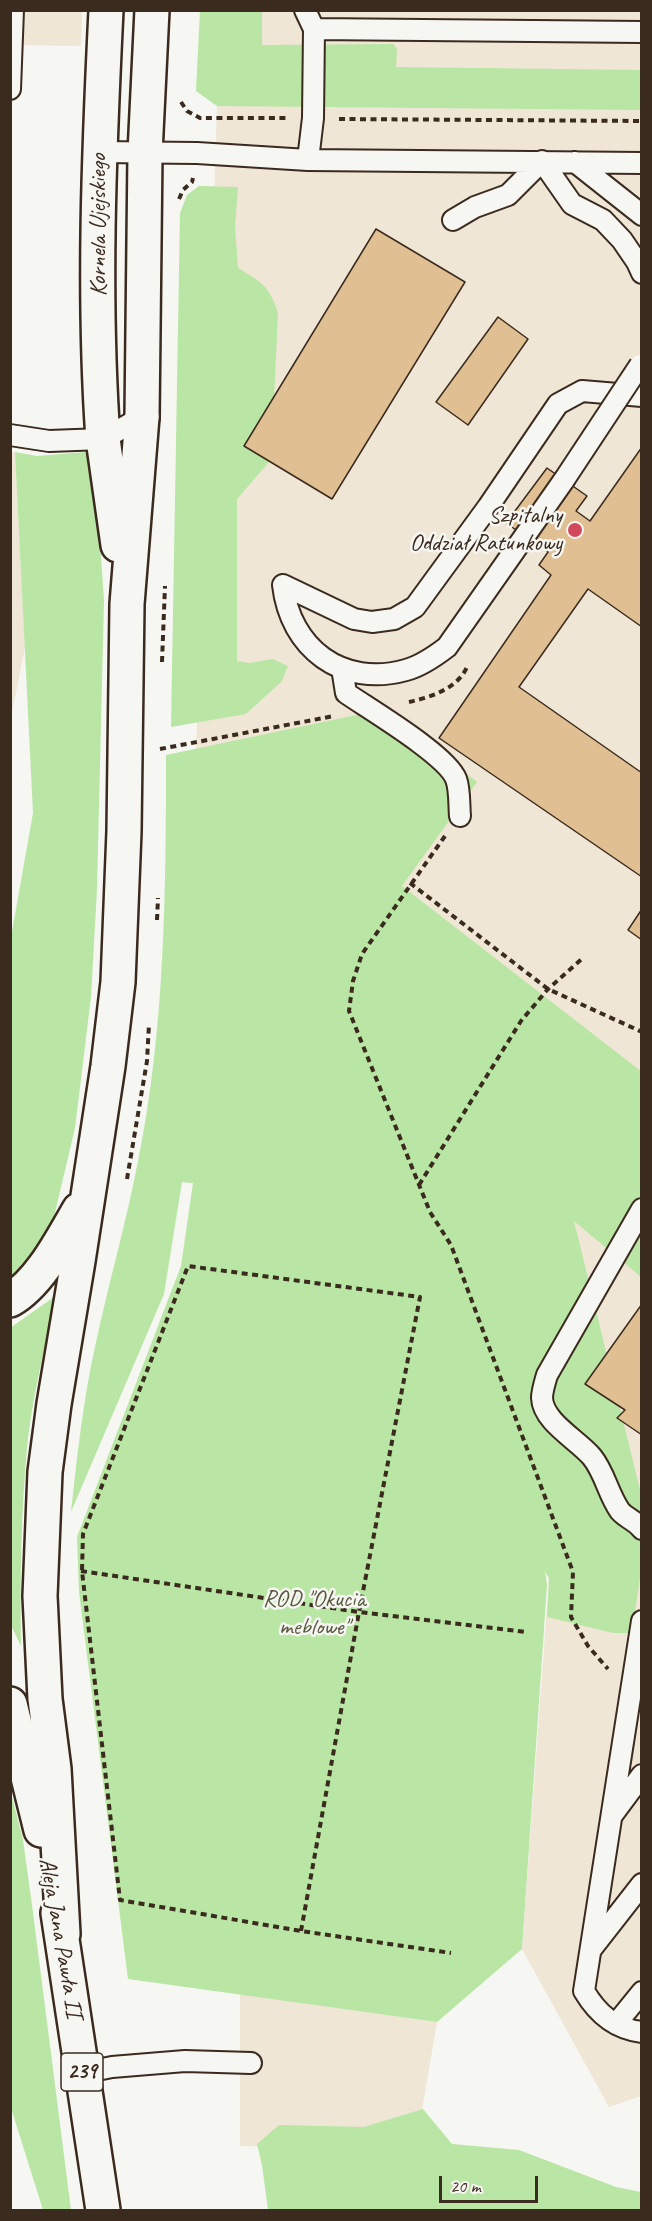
<!DOCTYPE html>
<meta charset="utf-8">
<style>
body{margin:0}
#map{position:relative;width:652px;height:2221px;overflow:hidden;background:#f6f6f2;font-family:Caveat,sans-serif}
canvas{display:block}
.frame{position:absolute;inset:0;border:12px solid #3b2a1e;pointer-events:none}
.scale{position:absolute;left:439px;top:2176px;width:99px;height:27px;box-sizing:border-box;border:3px solid #3b2a1e;border-top:0;padding-left:8px;font-size:18px;line-height:21px;white-space:nowrap;color:#3b2a1e;-webkit-text-stroke:4px #f6f6f2;paint-order:stroke}
</style>
<div id="map">
<canvas width="652" height="2221"></canvas>
<div class="frame"></div>
<div class="scale">20 m</div>
</div>
<script>
const ctx = document.querySelector('canvas').getContext('2d');
ctx.lineJoin = 'round';
function fill(path, color) {
  ctx.fillStyle = color;
  ctx.fill(path, 'evenodd');
}
function trace(path, color, width, dash) {
  ctx.strokeStyle = color;
  ctx.lineWidth = width;
  ctx.lineCap = dash ? 'butt' : 'round';
  ctx.setLineDash(dash || []);
  ctx.stroke(path);
}
function drawText(font, color, halo, rows, align = 'center') {
  ctx.font = font + ' Caveat,sans-serif';
  ctx.lineWidth = 5;
  ctx.setLineDash([]);
  ctx.textBaseline = 'middle';
  ctx.strokeStyle = halo;
  ctx.fillStyle = color;
  for (const [text, x, y, turn = 0] of rows) {
    ctx.save();
    ctx.translate(x, y);
    ctx.rotate((+turn || 0) * Math.PI / 180);
    ctx.textAlign = isNaN(turn) ? turn : align;
    if (halo) ctx.strokeText(text, 0, 0);
    ctx.fillText(text, 0, 0);
    ctx.restore();
  }
}
fill(new Path2D(`
 M11,11H82L81,46L11,45Z
 M216,11H641V2096L609,2107L522,1949L549,1579L389,1202L182,1182L217,106Z
 M15,452L25,648L11,717L10,453Z
 M240,1994L437,2022L415,2151L240,2146Z`), '#efe6d6');
fill(new Path2D(`
 M200,10L262,11V45L393,44L397,49L396,67L642,70L641,110L217,106L196,91Z
 M199,186L238,187L235,227L238,268C261,282 269,285 278,313L272,442L269,462L237,499V661L249,663L273,659L288,666L282,681L246,714L171,727L180,213L187,195Z
 M15,452L37,456L85,452L94,458L104,600L97,889L91,997L75,1128L49,1238L11,1290V937L33,813Z
 M361,714L414,731L477,782L402,886L642,1072L641,1277L574,1221L641,1494L642,1564L632,1633H613L547,1617L549,1579L545,1571L547,1585L522,1949L437,2022L128,1979L79,1592L77,1537L181,1266L193,1183L182,1182L164,1294L71,1512C77,1457 83,1401 95,1347C108,1285 126,1224 138,1161C165,1029 166,890 166,755Z
 M54,1297L56,1298C45,1344 34,1391 28,1438C21,1507 20,1576 21,1646L10,1623V1328Z
 M10,1789L23,1840L32,1905L71,2210H43L11,2108Z
 M423,2109L452,2144L519,2150L616,2187L641,2192V2210H268L262,2165L257,2144L279,2125L364,2127Z`), '#b9e6a4');
const building = new Path2D(`
 M376,229L465,282L332,499L244,446Z
 M498,317L528,339L468,425L436,402Z
 M642,447V627L588,589L519,687L642,773V877L439,738L551,575L539,565L548,552L506,523L547,468L587,496L576,511L590,521Z
 M642,909V940L628,930Z
 M642,1304V1435L617,1418L625,1410L585,1384Z`);
fill(building, '#e0c093');
trace(building, '#3b2a1e', 1.5);
const service = new Path2D(`
 M305,10L314,29L313,118L308,160
 M314,29L642,32
 M10,89L13,10
 M99,152L197,153L308,160L642,163
 M575,162L642,215
 M453,220L475,207L508,195L542,161L572,204L603,220L622,240L637,262L642,273
 M10,435L49,441L103,439L142,417
 M283,585L354,619L372,622L394,619L415,607L488,507L558,404L582,391L642,396
 M283,585C290,648 342,688 406,670C421,666 434,657 447,647L564,480
 M342,668L346,693C369,709 447,755 456,779C460,789 459,805 460,816
 M642,1209L547,1375C545,1382 542,1391 542,1398C543,1422 578,1440 592,1457C605,1473 608,1494 620,1511C626,1518 636,1521 642,1529
 M642,1621L584,1991C597,2013 614,2029 642,2032
 M613,1814L642,1775
 M592,1948L642,1884
 M616,2024L642,1992
 M82,2073L112,2067L185,2061L251,2063`);
const tertiary = new Path2D(`
 M142,417L145,153L152,10
 M103,439C93,296 99,153 106,10`);
const primary = new Path2D(`
 M103,439L118,545
 M10,1300C40,1283 62,1239 79,1210
 M10,1704L41,1830
 M58,1913L103,2210
 M63,1934L54,1769L45,1699L40,1596L45,1472L54,1404L78,1261L108,1066L118,982L124,831L127,604L142,417`);
trace(service, '#3b2a1e', 24);
trace(tertiary, '#3b2a1e', 38);
trace(primary, '#3b2a1e', 38);
trace(new Path2D(`
 M181,102L187,111L200,118H287
 M339,119L642,121
 M179,199L183,190L192,182L193,178
 M162,662L165,586
 M409,702C431,697 457,689 467,667
 M160,749L334,716
 M445,836L362,954L353,981L349,1011L430,1212L451,1245L573,1572L571,1617L588,1646L608,1669
 M410,883L548,989L642,1032
 M157,920L158,898
 M127,1179L147,1061L149,1024
 M419,1185L521,1021L548,989L584,957
 M81,1571L359,1612L526,1632
 M301,1931L359,1612L420,1297L188,1266L83,1534L82,1571L120,1900L301,1931L451,1953`), '#3b2a1e', 4, [6, 4.5]);
trace(service, '#f6f6f2', 20);
trace(tertiary, '#f6f6f2', 33);
trace(primary, '#f6f6f2', 33);
const serviceBridge = new Path2D(`
 M564,480L640,365`);
trace(serviceBridge, '#3b2a1e', 24, []);
trace(serviceBridge, '#f6f6f2', 20);
for (const [x, y, r, color] of [
 [575,530,8,"#d1495b"]
]) {
  const dot = new Path2D();
  dot.arc(x, y, r, 0, 2 * Math.PI);
  ctx.fillStyle = color;
  ctx.fill(dot);
  trace(dot, '#f6f6f2', 2);
}
for (const [x, y, w] of [
 [82,2072,42]
]) {
  const box = new Path2D();
  box.roundRect(x - w / 2, y - 19, w, 38, 4.5);
  ctx.fillStyle = '#f6f6f2';
  ctx.fill(box);
  trace(box, '#3b2a1e', 1.5);
}
drawText('bold 22px', '#3b2a1e', null, [
 ["239",82,2072]
]);
drawText('24px', '#3b2a1e', '#f6f6f2', [
 ["Kornela Ujejskiego",99,225,-90],
 ["Aleja Jana Pawła II",60,1938,80]
]);
drawText('24px', '#3b2a1e', '#f6f6f2', [
 ["Szpitalny",562,516],
 ["Oddział Ratunkowy",562,544]
], 'right');
drawText('24px', '#5a5940', '#f6f6f2', [
 ["ROD \"Okucia",314,1600],
 ["meblowe\"",314,1628]
]);
</script>
